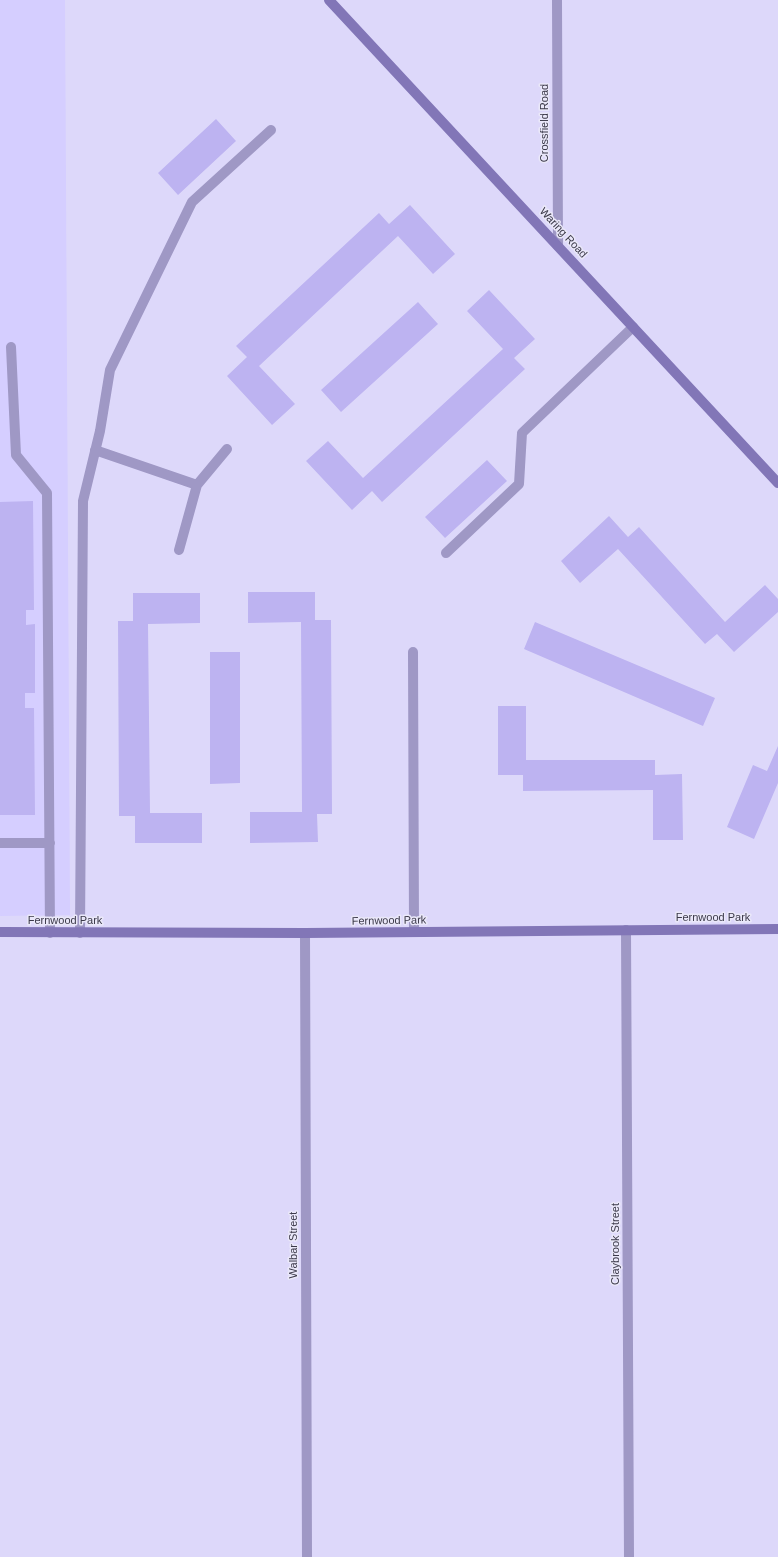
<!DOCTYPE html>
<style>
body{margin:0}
canvas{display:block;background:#ddd8fa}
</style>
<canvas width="778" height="1557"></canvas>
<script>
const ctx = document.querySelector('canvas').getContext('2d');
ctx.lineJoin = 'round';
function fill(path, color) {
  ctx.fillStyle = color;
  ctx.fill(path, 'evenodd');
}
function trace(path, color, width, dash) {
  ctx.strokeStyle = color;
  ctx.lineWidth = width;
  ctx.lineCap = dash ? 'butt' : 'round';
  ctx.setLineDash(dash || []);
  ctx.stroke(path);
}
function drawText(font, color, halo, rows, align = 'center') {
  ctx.font = font + ' Arial,sans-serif';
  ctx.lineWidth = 3;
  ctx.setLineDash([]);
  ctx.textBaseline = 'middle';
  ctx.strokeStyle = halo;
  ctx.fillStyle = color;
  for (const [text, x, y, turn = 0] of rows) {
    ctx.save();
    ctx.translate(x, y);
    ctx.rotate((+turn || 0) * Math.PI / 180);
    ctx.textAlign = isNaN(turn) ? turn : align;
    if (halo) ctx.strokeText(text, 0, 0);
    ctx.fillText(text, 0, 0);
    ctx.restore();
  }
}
fill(new Path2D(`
 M0,0H65L70,915L0,916Z`), '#d5ceff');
fill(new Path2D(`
 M216,119L236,141L178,195L158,173Z
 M410,205L455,254L433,274L398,236L259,366L295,404L272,425L227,376L247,357L236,346L379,213L389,224Z
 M489,290L535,339L514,358L525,369L382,502L372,491L352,510L306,461L328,441L363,478L503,349L467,311Z
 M418,302L438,324L341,412L321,390Z
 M487,460L507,481L445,538L425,517Z
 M33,501L34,610H26V625L35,624V693H25V708H34L35,815H0V502Z
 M609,516L628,537L639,527L725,622L765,585L778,599V612L734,652L717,634L705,644L618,549L580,583L561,561Z
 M248,592H315V620H331L332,814H317L318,842L250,843V812H302L301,622L248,623Z
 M133,593H200V623L148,624L150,813H202V843H135V816H119L118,621H133Z
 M535,622L715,698L703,726L524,649Z
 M210,652H240V783L210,784Z
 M498,706H526V760H655V775L682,774L683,840H653V790L523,791V775H498Z
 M778,746V783L754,839L727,827L753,765L767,771Z`), '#bdb3f1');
trace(new Path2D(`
 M11,347L16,455L47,493L50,933
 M95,450L197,485
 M179,550L197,485L227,449
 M446,553L519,484L522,433L633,327
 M413,652L414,932
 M0,843H50
 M80,933L83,501L100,431L110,370L192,202L271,130`), '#9f98c5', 10);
trace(new Path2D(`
 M557,0L558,246
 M626,930L629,1557
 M305,933L307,1557`), '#9f98c5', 10);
trace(new Path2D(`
 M329,0L778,483
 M0,932L305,933L778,929`), '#8276b7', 10);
drawText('11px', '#3b3949', '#eae8f9', [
 ["Crossfield Road",545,123,-90],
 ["Waring Road",563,233,47],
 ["Fernwood Park",713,918],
 ["Fernwood Park",65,921],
 ["Fernwood Park",389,921,-1],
 ["Claybrook Street",616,1244,-90],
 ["Walbar Street",294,1245,-90]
]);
</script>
